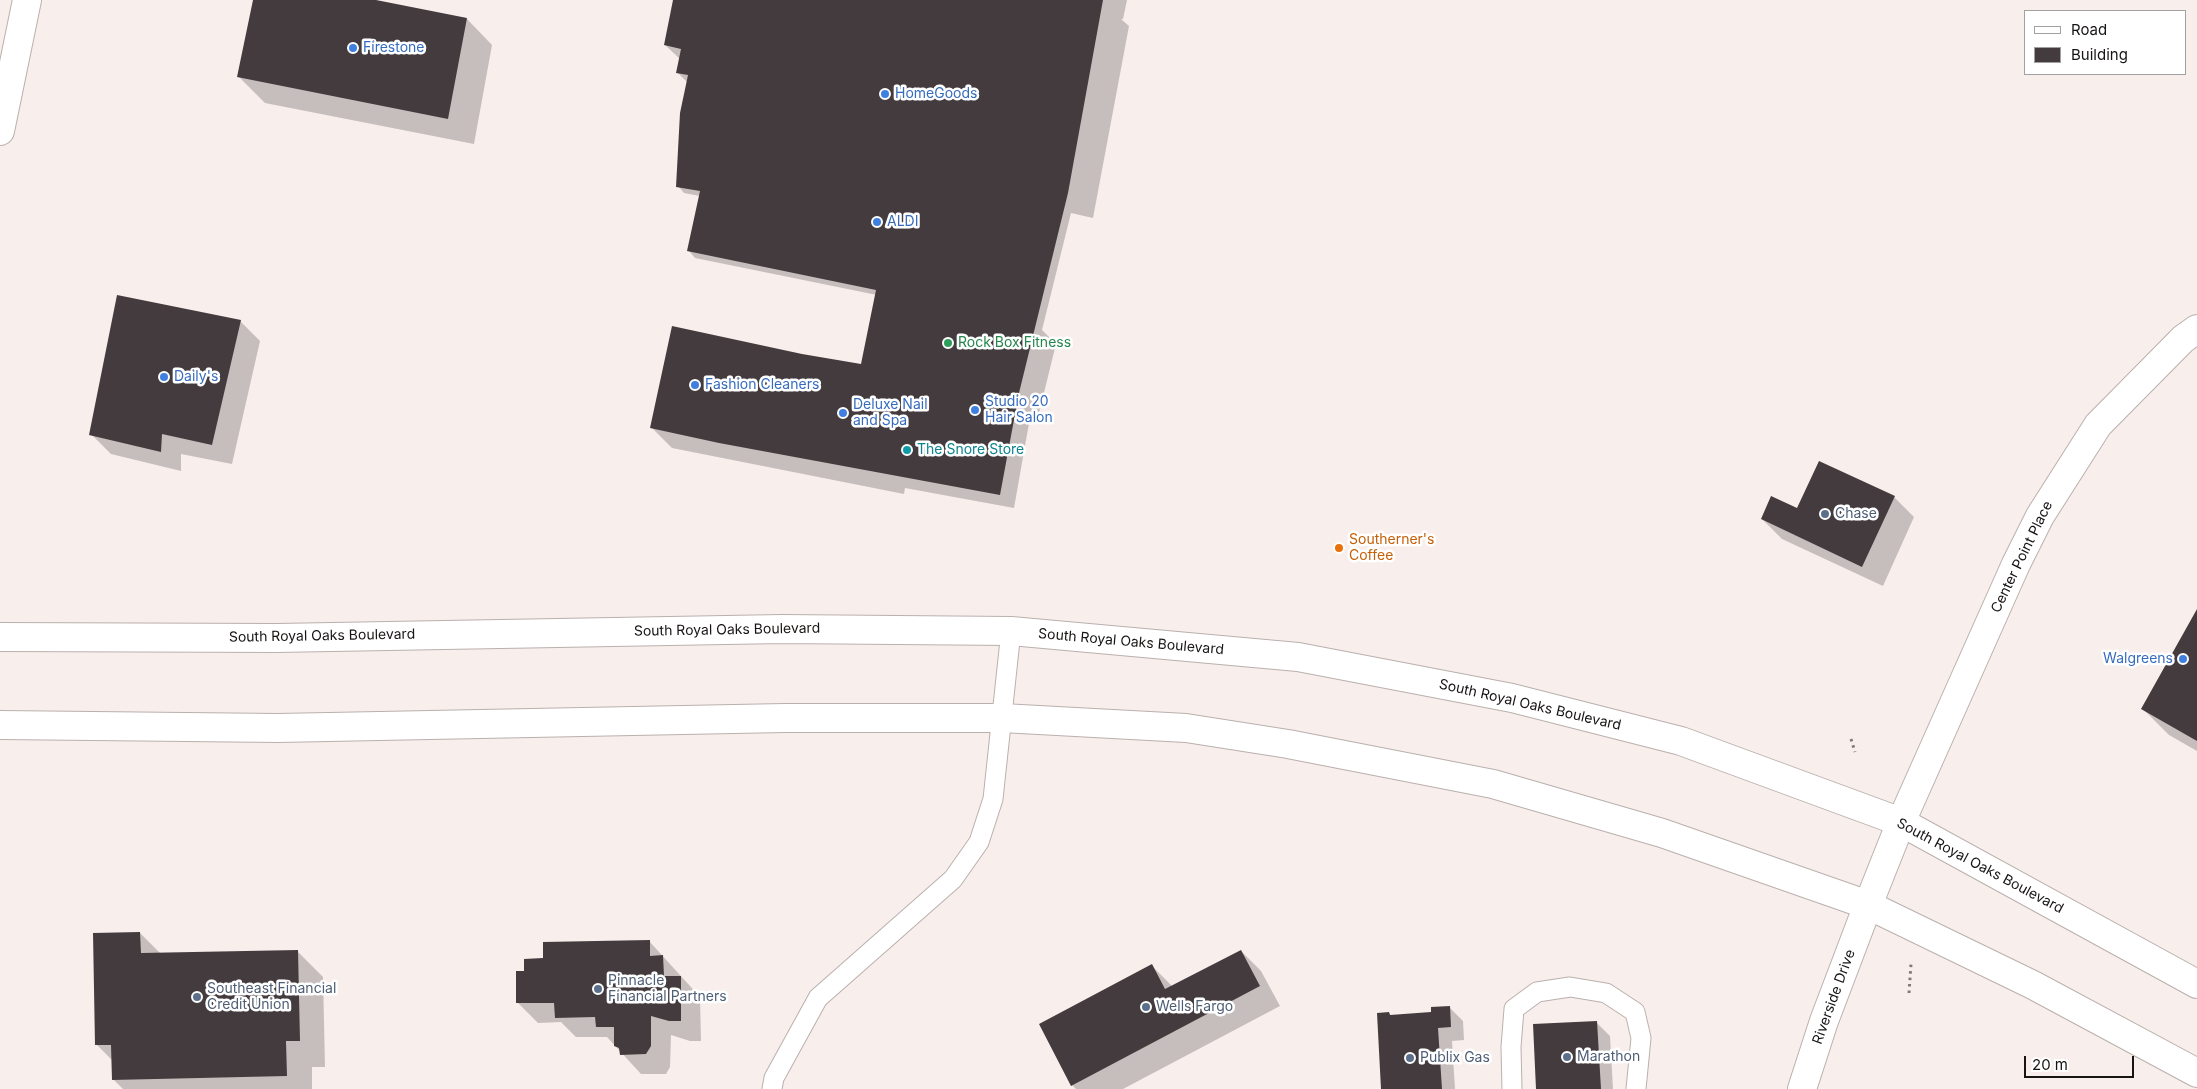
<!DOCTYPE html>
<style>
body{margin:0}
#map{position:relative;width:2197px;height:1089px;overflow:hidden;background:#f8eeeb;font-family:Inter,sans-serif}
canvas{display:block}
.legend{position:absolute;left:2024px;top:10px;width:162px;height:65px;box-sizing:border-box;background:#fff;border:1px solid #a2a1a1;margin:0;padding:6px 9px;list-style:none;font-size:15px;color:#171413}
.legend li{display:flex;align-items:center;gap:10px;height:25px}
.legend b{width:25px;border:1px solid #a2a1a1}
.scale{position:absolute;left:2024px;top:1056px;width:110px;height:22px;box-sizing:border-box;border:2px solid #171413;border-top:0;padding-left:6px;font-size:15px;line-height:18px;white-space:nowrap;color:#171413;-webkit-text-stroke:4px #fff;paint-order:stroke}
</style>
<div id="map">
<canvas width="2197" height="1089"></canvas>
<ul class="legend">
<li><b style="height:6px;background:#fff"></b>Road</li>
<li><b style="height:14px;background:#433b3e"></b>Building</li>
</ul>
<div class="scale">20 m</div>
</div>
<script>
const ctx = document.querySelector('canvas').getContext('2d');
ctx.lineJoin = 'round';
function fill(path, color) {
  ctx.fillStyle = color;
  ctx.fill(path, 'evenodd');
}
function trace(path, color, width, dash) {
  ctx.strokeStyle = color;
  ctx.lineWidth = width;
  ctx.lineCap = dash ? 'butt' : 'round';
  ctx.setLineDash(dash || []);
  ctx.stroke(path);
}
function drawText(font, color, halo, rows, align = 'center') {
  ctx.font = font + ' Inter,sans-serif';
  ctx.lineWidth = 5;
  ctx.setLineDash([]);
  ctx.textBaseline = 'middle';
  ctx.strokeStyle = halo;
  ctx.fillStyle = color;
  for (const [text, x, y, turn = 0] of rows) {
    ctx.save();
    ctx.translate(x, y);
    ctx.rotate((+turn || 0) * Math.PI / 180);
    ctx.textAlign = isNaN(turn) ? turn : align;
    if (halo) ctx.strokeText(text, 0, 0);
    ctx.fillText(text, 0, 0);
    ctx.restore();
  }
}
fill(new Path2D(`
 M254,0H369L467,19L492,45L474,144L265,103L239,77Z
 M674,0H1127L1123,19H1121L1129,26L1093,218L1071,213L1042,330L1056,344L1039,413L1031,412L1014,508L905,488L904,494L672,448L652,428L802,355L862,366L877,295L695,258L689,251L700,196L684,193L678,186L688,83L677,72L680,59L665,45Z
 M240,321L260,341L232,464L181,454V471L111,454L91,434Z
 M1894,497L1914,517L1883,586L1782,539L1762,519L1798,510Z
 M2197,611V751L2169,735L2143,709Z
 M140,933L161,954L297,951L323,977L325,1067H312V1089H123L113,1079V1061L97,1045Z
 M649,941L700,997L701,1041H690L671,1035L670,1067L666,1074H641L607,1037H576L561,1022L538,1023L518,1003L526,972L544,959Z
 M1241,951L1261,971L1280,1006L1123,1089H1076L1072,1085L1152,966L1173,987Z
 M1449,1007L1463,1021L1464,1040L1452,1041L1455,1089H1383L1389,1013L1391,1016L1432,1013Z
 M1596,1022L1610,1036L1613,1089H1537Z`), '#0003');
fill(new Path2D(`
 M253,0H376L467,18L448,119L237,77Z
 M673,0H1103L1068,193L1019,393L1000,495L719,443L650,428L672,326L802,354L861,364L876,290L687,251L700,191L676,187L680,113L688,75L676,73L681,49L664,45Z
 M117,295L241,320L212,445L162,434L161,452L89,435Z
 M1819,461L1895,496L1862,567L1761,519L1771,496L1797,508Z
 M2197,609V741L2141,709Z
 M140,932L141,953L298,950L300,1041H286L287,1076L112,1080L111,1045H95L93,933Z
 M650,940V956L663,955L664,976H681V1021H669L651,1016V1046L646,1054L620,1055L619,1048L614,1046V1027H596L595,1017L555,1018L554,1003H516V971H524V959L543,958V942Z
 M1241,950L1260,986L1071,1086L1039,1024L1152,964L1165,989Z
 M1450,1006L1451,1027L1438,1028L1442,1089H1381L1377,1013L1389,1012L1390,1015L1431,1012V1007Z
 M1597,1021L1601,1089H1536L1533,1024Z`), '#433b3e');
const service = new Path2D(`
 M772,1089L774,1078L818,998L953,879L979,842L993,799L1011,631
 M1512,1089L1511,1047L1514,1009L1537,992L1570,987L1606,993L1635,1012L1641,1038L1636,1089`);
const minor = new Path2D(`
 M0,131L27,0
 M1901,822L2016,564L2040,516L2098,425L2183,339L2197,329
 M1802,1089L1824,1021L1868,905`);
const secondary = new Path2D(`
 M0,637L276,638L782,629L1011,631L1298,657L1512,698L1681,741L1901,822L2197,984
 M0,725L278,728L785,718H1002L1186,728L1288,744L1493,784L1662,833L1868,905L2033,985L2197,1073
 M1868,905L1901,822`);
trace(service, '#bab0ad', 21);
trace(minor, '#bab0ad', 30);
trace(secondary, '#bab0ad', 30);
trace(new Path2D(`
 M1851,739L1855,752
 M1909,993L1911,964`), '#807a78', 3, [2.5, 4]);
trace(service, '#fff', 19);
trace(minor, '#fff', 28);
trace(secondary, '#fff', 28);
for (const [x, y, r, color] of [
 [353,48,5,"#3f7fe0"],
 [885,94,5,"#3f7fe0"],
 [877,222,5,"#3f7fe0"],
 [948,343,5,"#2e9e5b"],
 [164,377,5,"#3f7fe0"],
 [695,385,5,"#3f7fe0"],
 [975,410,5,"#3f7fe0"],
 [843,413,5,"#3f7fe0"],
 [907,450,5,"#0f9aa8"],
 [1825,514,5,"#5c6f8a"],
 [1339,548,5,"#e8710a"],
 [2183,659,5,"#3f7fe0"],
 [598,989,5,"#5c6f8a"],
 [197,997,5,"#5c6f8a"],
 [1146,1007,5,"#5c6f8a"],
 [1567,1057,5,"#5c6f8a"],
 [1410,1058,5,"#5c6f8a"]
]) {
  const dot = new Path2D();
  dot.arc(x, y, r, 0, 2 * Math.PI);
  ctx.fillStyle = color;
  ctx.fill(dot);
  trace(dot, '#fff', 2);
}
drawText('14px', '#366cbe', '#fff', [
 ["Firestone",363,48],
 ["HomeGoods",895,94],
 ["ALDI",887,222],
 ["Daily's",174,377],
 ["Fashion Cleaners",705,385],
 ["Studio 20",985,402],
 ["Hair Salon",985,418],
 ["Deluxe Nail",853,405],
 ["and Spa",853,421],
 ["Walgreens",2173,659,"right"]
], 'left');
drawText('14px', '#27864d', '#fff', [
 ["Rock Box Fitness",958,343]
], 'left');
drawText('14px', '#0d838f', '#fff', [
 ["The Snore Store",917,450]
], 'left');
drawText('14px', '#4e5e75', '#fff', [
 ["Chase",1835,514],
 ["Pinnacle",608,981],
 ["Financial Partners",608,997],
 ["Southeast Financial",207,989],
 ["Credit Union",207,1005],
 ["Wells Fargo",1156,1007],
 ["Marathon",1577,1057],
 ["Publix Gas",1420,1058]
], 'left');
drawText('14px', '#c56008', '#fff', [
 ["Southerner's",1349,540],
 ["Coffee",1349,556]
], 'left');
drawText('14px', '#171413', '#fff', [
 ["Center Point Place",2022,557,-64],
 ["South Royal Oaks Boulevard",727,630,-1],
 ["South Royal Oaks Boulevard",322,636,-1],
 ["South Royal Oaks Boulevard",1131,642,5],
 ["South Royal Oaks Boulevard",1530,705,13],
 ["South Royal Oaks Boulevard",1980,866,28],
 ["Riverside Drive",1834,997,-70]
]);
</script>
